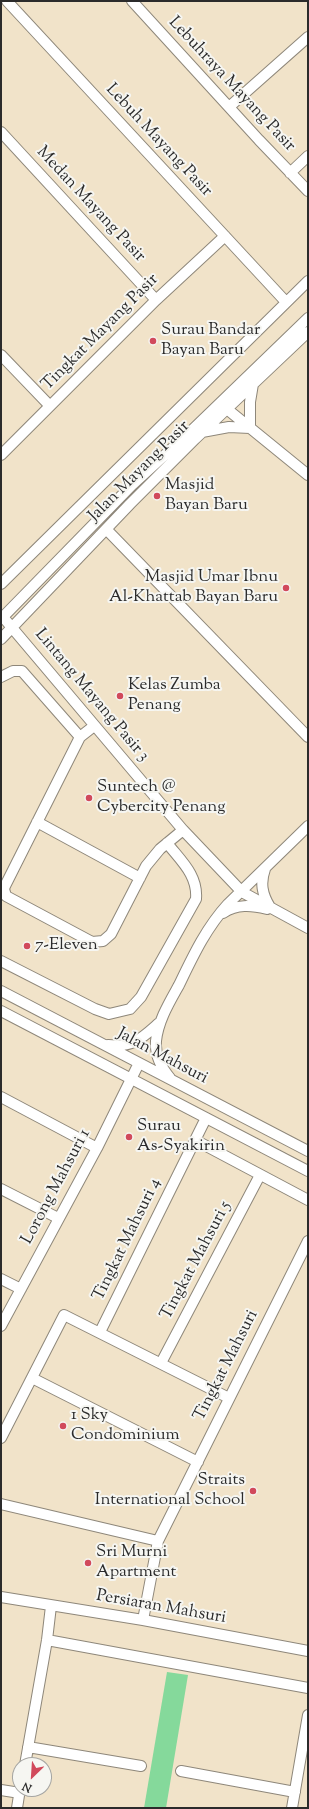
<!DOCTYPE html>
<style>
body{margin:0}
#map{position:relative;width:309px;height:1809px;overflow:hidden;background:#f1e3c9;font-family:"Sorts Mill Goudy",serif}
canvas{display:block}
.frame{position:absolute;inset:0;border:2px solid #2b2b2b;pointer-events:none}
.north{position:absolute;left:12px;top:1757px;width:40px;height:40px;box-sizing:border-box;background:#f6f6f2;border:1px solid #a5a5a2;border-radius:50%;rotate:205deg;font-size:11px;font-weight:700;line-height:16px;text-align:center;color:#2b2b2b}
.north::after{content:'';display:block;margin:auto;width:14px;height:18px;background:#d1495b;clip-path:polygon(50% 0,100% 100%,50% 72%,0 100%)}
</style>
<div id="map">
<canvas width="309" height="1809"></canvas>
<div class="frame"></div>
<div class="north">N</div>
</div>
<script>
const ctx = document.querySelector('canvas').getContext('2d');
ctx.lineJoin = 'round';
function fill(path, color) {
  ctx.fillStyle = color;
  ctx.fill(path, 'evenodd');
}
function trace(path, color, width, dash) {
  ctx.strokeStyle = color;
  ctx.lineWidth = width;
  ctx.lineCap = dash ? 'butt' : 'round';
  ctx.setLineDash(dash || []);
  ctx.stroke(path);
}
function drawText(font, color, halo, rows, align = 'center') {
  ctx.font = font + ' "Sorts Mill Goudy",serif';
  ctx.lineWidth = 4;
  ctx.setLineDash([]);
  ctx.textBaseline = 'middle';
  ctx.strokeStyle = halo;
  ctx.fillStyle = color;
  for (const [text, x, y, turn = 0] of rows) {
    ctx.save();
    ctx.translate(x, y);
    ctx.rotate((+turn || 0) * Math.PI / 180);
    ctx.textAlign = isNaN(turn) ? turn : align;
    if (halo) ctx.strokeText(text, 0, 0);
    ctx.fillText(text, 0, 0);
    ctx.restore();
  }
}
fill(new Path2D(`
 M167,1672L188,1675L166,1808H144Z`), '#85d99b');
const minor = new Path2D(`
 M7,1L286,302
 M132,1L259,140L308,191
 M229,107L308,37
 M1,132L156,300
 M290,173L308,156
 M1,355L50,406
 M222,405L308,475
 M250,428V402L253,384
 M202,432L229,427L250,428
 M1,455L156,300L225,236
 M106,529L308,737
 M1,584L308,281
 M3,617L183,830L242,892L308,928
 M1,619L132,485L190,432L308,318
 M1,639L130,504L195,439L308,332
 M1,677L13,671H22L80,737
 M94,726L80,737L5,886L4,889L6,896L92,942L103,941L111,934L146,866L160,849L183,830
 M37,822L140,878
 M265,869C260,883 262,894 270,907
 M223,913C237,904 251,905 267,909
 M1,961L95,1009L109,1014L130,1009L141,997L196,899C198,875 181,861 167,843
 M1,991L308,1151
 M1,1011L308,1171
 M108,1045C133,1048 142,1038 159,1023
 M170,1078C161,1067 155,1056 156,1041C158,1021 169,1003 179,985C193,956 206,928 228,904L308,826
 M1,1097L97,1148
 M195,1140L308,1200
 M1,1189L58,1218
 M1,1279L21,1289
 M1,1326L97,1148L139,1063
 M100,1332L206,1118
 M161,1363L260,1175
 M32,1378L198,1462
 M1,1438L64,1315L229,1398
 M1,1504L158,1541
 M1,1597L143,1620L308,1651
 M143,1620L158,1541L308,1241
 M47,1640L308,1688
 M28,1747L141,1766
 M25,1765L47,1640L51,1606
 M181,1771L295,1792
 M1,1790L20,1793
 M17,1808L20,1789
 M292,1808L308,1715`);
trace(minor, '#8e877a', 12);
trace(minor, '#fff', 10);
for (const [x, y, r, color] of [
 [153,341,4,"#d1495b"],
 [157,496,4,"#d1495b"],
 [286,588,4,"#d1495b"],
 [120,696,4,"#d1495b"],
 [89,798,4,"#d1495b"],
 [27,946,4,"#d1495b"],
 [129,1137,4,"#d1495b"],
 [63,1426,4,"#d1495b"],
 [253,1491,4,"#d1495b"],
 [88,1563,4,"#d1495b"]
]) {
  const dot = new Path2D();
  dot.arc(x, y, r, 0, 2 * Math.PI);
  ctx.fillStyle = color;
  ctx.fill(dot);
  trace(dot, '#f6f6f2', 1.5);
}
drawText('17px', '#2b2b2b', '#f6f6f2', [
 ["Lebuhraya Mayang Pasir",231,85,47],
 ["Lebuh Mayang Pasir",158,141,47],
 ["Medan Mayang Pasir",90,205,47],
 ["Tingkat Mayang Pasir",101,333,-45],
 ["Jalan Mayang Pasir",140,472,-45],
 ["Lintang Mayang Pasir 3",91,696,50],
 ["Jalan Mahsuri",162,1057,28],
 ["Lorong Mahsuri 1",57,1187,-62],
 ["Tingkat Mahsuri 4",128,1240,-64],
 ["Tingkat Mahsuri 5",197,1261,-62],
 ["Tingkat Mahsuri",227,1366,-63],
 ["Persiaran Mahsuri",161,1608,10]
]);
drawText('17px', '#2b2b2b', '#f6f6f2', [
 ["Surau Bandar",161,331],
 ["Bayan Baru",161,351],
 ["Masjid",165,486],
 ["Bayan Baru",165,506],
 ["Masjid Umar Ibnu",278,578,"right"],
 ["Al-Khattab Bayan Baru",278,598,"right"],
 ["Kelas Zumba",128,686],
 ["Penang",128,706],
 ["Suntech @",97,788],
 ["Cybercity Penang",97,808],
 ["7-Eleven",35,946],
 ["Surau",137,1127],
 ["As-Syakirin",137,1147],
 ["1 Sky",71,1416],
 ["Condominium",71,1436],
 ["Straits",245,1481,"right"],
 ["International School",245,1501,"right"],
 ["Sri Murni",96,1553],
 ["Apartment",96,1573]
], 'left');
</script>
